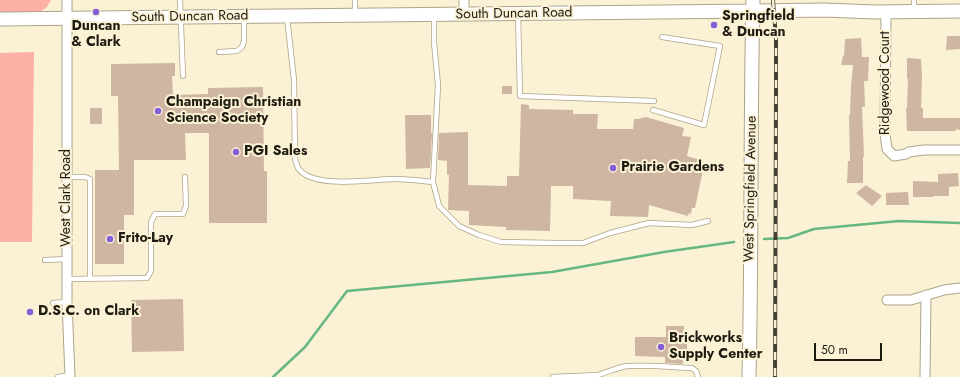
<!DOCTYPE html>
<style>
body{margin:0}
#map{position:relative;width:960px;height:377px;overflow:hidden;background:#fbf1d5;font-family:Jost,sans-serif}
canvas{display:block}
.scale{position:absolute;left:814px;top:343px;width:68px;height:18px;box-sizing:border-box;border:2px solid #1e1b11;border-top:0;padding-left:5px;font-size:12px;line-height:14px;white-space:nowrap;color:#1e1b11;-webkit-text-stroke:3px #fbf1d5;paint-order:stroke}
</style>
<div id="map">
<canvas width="960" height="377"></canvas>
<div class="scale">50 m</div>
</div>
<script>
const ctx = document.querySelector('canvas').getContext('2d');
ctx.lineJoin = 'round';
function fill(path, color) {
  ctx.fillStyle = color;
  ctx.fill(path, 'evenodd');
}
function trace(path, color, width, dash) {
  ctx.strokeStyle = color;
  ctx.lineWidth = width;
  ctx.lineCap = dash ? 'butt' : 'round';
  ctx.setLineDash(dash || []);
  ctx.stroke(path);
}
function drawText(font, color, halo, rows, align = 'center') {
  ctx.font = font + ' Jost,sans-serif';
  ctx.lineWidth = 4;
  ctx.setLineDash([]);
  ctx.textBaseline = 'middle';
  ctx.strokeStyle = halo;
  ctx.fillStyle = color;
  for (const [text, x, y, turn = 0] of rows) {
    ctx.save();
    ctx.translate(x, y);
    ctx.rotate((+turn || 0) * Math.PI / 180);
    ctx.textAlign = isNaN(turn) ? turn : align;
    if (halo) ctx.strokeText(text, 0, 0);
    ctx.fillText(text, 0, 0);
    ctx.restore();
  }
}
fill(new Path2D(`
 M0,0H51L47,7L40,12L0,14Z
 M34,52L32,242H0V53Z`), '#fdb0a6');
trace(new Path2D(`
 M764,239L788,238L814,229L899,221L960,223
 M273,377L305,347L347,291L552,272L664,252L734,242`), '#67b782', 2.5);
fill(new Path2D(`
 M947,36H960V49L946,50Z
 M861,38L862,57H869L868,81H864L865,107H862L864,157H863V183H847L848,161H850L849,115H850L851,86L853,65H841L843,56H844L845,39Z
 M907,58L921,59L922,78L921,108H923V118H960V130L956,129V131H907L906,108H907L908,79H907Z
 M175,63V76H172L173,95L208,94V88L263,87L264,171H267V223H209V133H185L186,160H134V215H124V264H95V170H119L118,96H111V64Z
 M502,86H512V94H502Z
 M521,104L529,105V109L573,110V114H598L597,129H633L634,119H638L646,117L684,128L682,136L691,137L687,156L700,160L703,170L695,208H692L691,214L689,213L688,216L649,205L648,217L610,216L611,201L573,199V186H551L550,231L506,230V227L469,225V211L448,210L449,175H447V161L438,160L439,133L468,132V185L507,186V176H519Z
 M90,108H102V124H90Z
 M405,115H431V133H432L430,168L406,169Z
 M958,173L959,186L949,187V196H933V197H913V181L938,182V174Z
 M866,185L882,196L872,206L856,193Z
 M908,192L909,205H886V193Z
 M183,299L184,351L132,352L131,300Z
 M666,326H684L683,336H687V356H683V364L665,363V357L635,356V337H666Z`), '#ceb6a3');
const service = new Path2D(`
 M180,0L183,76
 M355,0V14
 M914,0V11
 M518,14L520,96L654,101
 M434,16V42L438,85L433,182L439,206L459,226L479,235L501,242L556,243H583L610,233L649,223L692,225L708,221
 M287,17L294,80L295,159C296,162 297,165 298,168C313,190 373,179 396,179C408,179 421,181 433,182
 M219,52L237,51L242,47L244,41V18
 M653,110L704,125L720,46L662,37
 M67,177H85L90,179V278
 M45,260L67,259
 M67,279L147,278L151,271V222L155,214H183L186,206L185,177
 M53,303L67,302
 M58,377L70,375
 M553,377L598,375
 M597,377L598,375C608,372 618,367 628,366C649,365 671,367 692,368L696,371L698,377`);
const minor = new Path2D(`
 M67,0V302L70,377
 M464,0V14
 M886,12L885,134L887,149L894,156L906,154L909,152L924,150H960
 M887,300H911L944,290L960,288
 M925,377L926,295`);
const secondary = new Path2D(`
 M0,19L753,11L824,10L875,12L960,11
 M749,377C752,251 750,126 753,0`);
trace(service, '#ada48a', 6);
trace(minor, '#ada48a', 11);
trace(secondary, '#ada48a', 15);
trace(service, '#fff', 4.5);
trace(minor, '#fff', 9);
trace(secondary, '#fff', 13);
const rail = new Path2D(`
 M773,0L776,38V96L775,377`);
trace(rail, '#444033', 4);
trace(rail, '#fbf1d5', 2.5, [8]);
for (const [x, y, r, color] of [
 [96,12,4,"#835ed9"],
 [714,25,4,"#835ed9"],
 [158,111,4,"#835ed9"],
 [236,152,4,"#835ed9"],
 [613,168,4,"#835ed9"],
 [110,239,4,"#835ed9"],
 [30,312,4,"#835ed9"],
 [661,347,4,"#835ed9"]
]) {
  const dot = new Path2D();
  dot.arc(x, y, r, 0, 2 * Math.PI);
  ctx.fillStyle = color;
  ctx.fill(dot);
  trace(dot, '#fbf1d5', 1.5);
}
drawText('14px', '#1e1b11', '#fbf1d5', [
 ["South Duncan Road",514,14,-1],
 ["South Duncan Road",190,17,-1],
 ["Ridgewood Court",886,83,-90],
 ["West Springfield Avenue",751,189,-89],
 ["West Clark Road",67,198,-90]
]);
drawText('bold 14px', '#1e1b11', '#fbf1d5', [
 ["Springfield",722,17],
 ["& Duncan",722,33],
 ["Duncan",96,27,"center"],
 ["& Clark",96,43,"center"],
 ["Champaign Christian",166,103],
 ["Science Society",166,119],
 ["PGI Sales",244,152],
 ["Prairie Gardens",621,168],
 ["Frito-Lay",118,239],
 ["D.S.C. on Clark",38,312],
 ["Brickworks",669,339],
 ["Supply Center",669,355]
], 'left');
</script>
